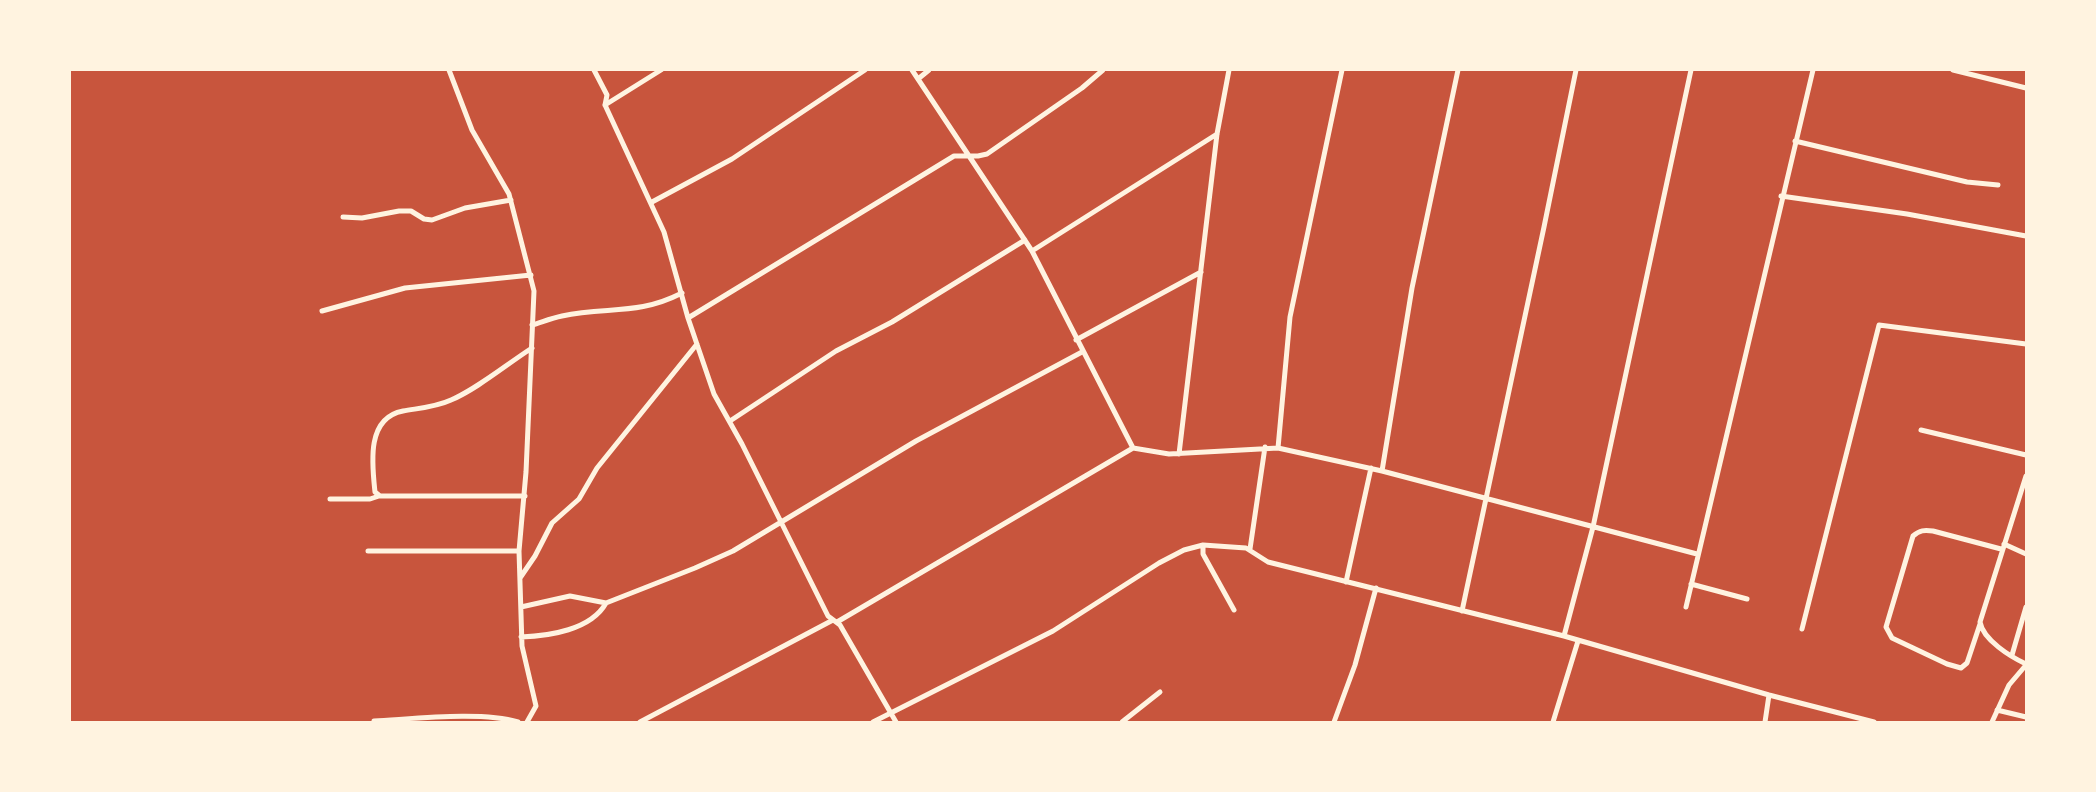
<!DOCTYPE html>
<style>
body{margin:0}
#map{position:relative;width:2096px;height:792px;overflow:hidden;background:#c8553d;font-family:Jost,sans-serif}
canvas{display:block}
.frame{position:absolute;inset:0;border:71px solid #fff3e0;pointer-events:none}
</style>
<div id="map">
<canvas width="2096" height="792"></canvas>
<div class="frame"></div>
</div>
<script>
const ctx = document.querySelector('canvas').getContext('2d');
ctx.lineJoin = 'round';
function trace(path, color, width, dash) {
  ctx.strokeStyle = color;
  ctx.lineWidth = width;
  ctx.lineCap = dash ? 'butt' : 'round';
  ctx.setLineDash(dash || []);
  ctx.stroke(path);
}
trace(new Path2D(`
 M449,70L472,130L509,194L534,291L526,472L519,551L522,646L536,706L527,722
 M594,70L607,95L605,105
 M912,70L1032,251L1133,448
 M1953,70L2026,88
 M918,79L929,70
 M605,105L664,232L688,318L714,394L742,444L828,616L840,625L896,722
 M605,105L661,70
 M1795,141L1967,182L1998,185
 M1781,196L1907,214L2026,236
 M652,202L732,159L865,70
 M343,217L362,218L399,211H411L424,219L432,220L465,208L511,200
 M1032,251L1217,134
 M322,311L405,288L531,275
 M688,318L954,156H978L987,154L1082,88L1103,70
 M532,325C542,322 552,318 562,316C607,306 637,316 682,293
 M1076,340L1201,272
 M730,421L836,351L892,322L1025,240
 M1921,430L2026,455
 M1133,448L1169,454L1278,448L1382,471L1697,554
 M1278,448L1290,317L1342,70
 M1179,454L1217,134L1229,70
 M1382,471L1412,288L1458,70
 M2026,476L1980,622C1983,640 2011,657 2026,664
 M525,496H380L375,492C372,464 366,418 403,411C420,408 436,407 451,400C477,389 507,364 532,348
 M330,499H370L379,496
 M2004,544L2026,554
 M1203,545V554L1234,610
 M1250,549L1265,447
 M368,551H519
 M520,578L535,556L552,523L579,499L597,468L697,344
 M1346,582L1371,468
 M1691,584L1747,599
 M521,607L570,596L606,603L695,568L733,551L916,441L1082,352
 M1686,607L1813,70
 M1462,611L1544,227L1576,70
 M837,622L1133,448
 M1980,624L1967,663L1961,668L1947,664L1892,638L1886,627L1913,536C1920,530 1924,530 1933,531L2001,549
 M1802,629L1879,325L2026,344
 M1564,636L1593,527L1691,70
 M521,637C549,636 591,630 606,603
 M2012,655L2026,607
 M1997,710L2026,717
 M374,721C413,719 482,711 518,722
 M640,722L833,620
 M873,722L1053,631L1159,563L1184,550L1203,545L1246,548L1268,562L1564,636L1769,695L1874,722
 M1122,722L1160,692
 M1334,722L1355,665L1376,588
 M1553,722L1578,641
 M1765,722L1769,695
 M1992,722L2009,685L2026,665`), '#fff3e0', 5);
</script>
